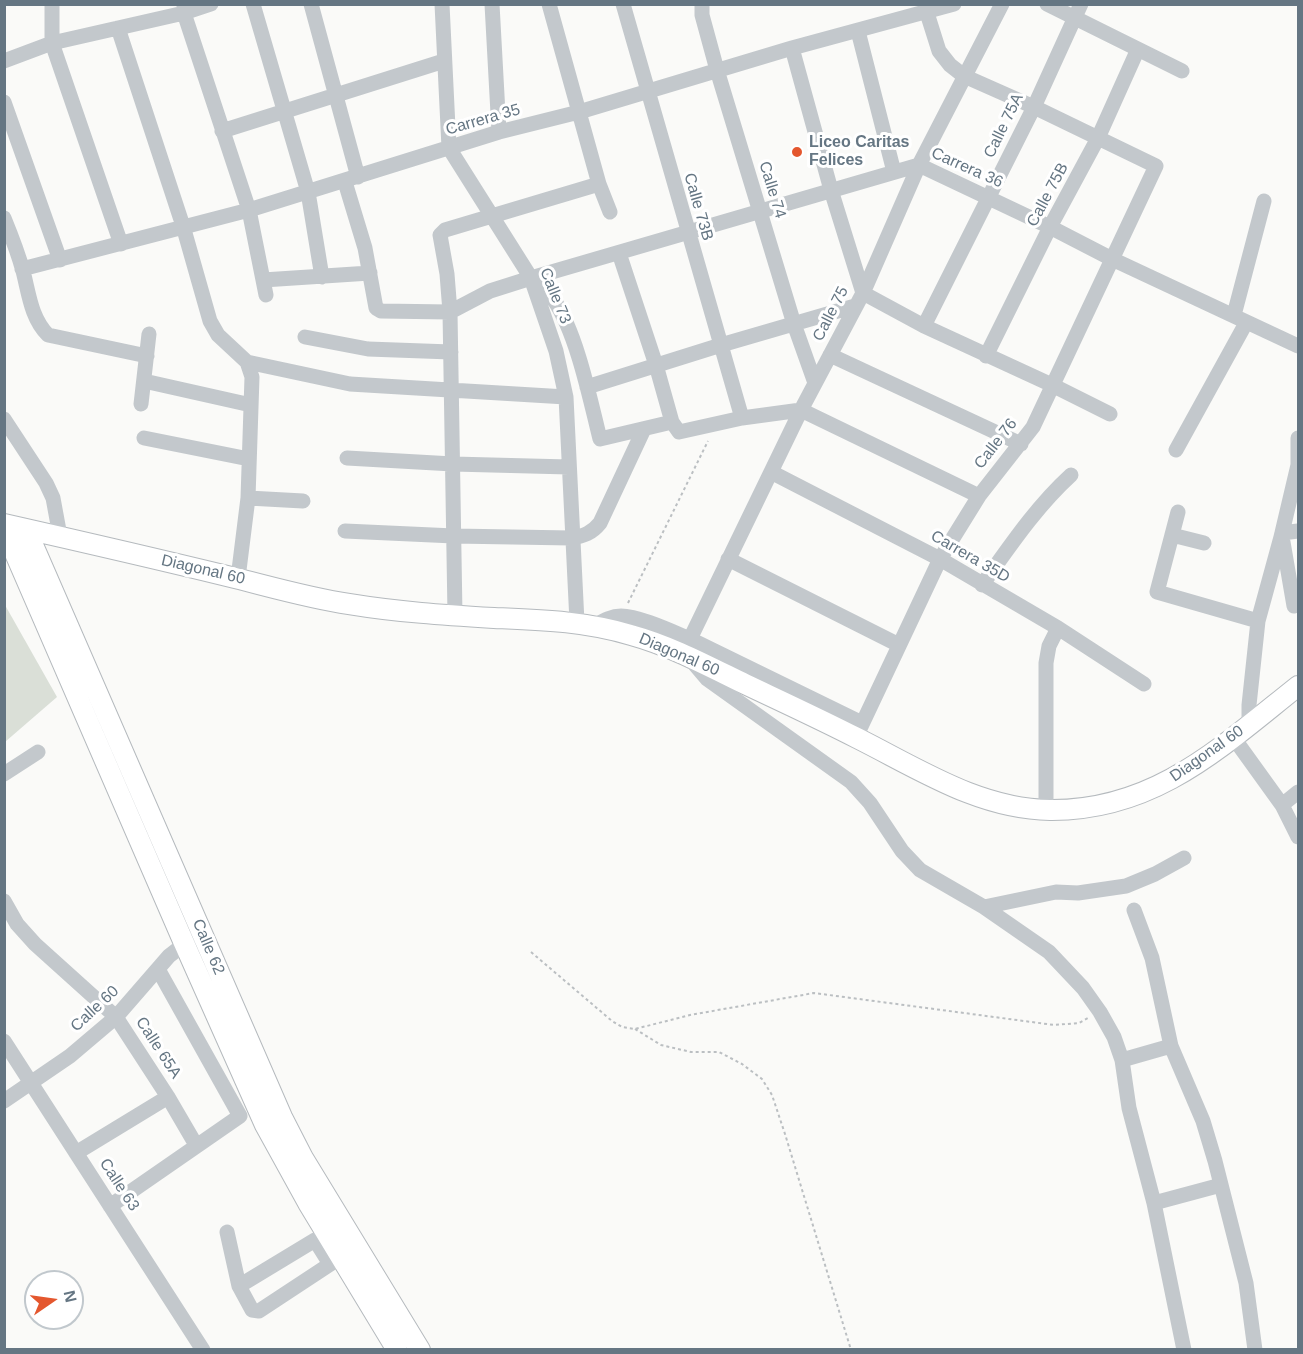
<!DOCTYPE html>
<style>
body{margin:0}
#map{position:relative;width:1303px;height:1354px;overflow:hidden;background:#fafaf8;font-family:Helvetica,sans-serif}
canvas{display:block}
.frame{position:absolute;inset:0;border:6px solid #657683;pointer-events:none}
.north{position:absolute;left:24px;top:1270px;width:60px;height:60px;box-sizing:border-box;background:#fff;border:2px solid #c1c8cd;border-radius:50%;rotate:77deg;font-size:16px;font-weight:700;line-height:24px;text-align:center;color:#657683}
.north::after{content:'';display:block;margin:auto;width:21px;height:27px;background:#e4572e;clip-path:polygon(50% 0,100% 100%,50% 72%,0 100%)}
</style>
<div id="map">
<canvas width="1303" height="1354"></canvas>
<div class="frame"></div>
<div class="north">N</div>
</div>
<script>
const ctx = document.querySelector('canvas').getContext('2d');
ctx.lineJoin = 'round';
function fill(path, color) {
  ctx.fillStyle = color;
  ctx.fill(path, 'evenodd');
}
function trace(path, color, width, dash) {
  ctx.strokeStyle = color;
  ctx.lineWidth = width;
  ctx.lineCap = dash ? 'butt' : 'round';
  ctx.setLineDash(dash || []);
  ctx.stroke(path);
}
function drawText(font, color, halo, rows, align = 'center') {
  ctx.font = font + ' Helvetica,sans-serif';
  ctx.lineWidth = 6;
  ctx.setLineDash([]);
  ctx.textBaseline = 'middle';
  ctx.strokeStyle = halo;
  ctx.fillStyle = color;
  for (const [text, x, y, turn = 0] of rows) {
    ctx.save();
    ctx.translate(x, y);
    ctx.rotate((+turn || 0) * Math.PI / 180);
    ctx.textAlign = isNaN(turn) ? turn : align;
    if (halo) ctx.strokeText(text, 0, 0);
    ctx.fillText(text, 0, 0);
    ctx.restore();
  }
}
fill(new Path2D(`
 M5,605L57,697L5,742H4Z`), '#dadfd7');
const major = new Path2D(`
 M4,524C79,541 153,558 227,576C268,586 308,598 349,604C397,612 445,615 494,618C541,620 584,621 631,635C671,646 708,666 745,684C783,702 820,719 857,738C919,769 979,809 1050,810C1155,811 1221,747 1298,686
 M4,528L184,943L265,1125L308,1203L397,1350
 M26,529L282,1117L303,1158L420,1350`);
trace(major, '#b5babe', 22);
trace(new Path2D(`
 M628,603L708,441
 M531,952L612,1021L622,1027L635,1029L690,1015L814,993L1054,1025L1079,1023L1088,1018
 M635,1029L661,1045L691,1052H719L742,1064L762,1079L772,1095L785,1134L851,1350`), '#bbbfc2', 2, [3, 3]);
trace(new Path2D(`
 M52,4V43L121,244
 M184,4V13L249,210L266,295
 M253,4L308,192L322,277
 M311,4L358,177
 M442,4L449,148L531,278L556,351L566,397L577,622
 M492,4L499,132
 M549,4L599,184L610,212
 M623,4L742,418
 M702,4V15L717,70L794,324L815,383
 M1047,4L1182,71
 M118,28L183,226L210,321L218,335L247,362L252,377L248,498L238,578
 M858,31L894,172
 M792,48L831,190L863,293L924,326L1052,385L1110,414
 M4,61L52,43L184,13L211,4
 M4,102L60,260
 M222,131L444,61
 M345,182L365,248L376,308L381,311L450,312L490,291L531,278L919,165L1050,227L1112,259L1298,346
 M4,218C11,235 18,253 23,271C29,294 31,318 48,335L147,356
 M619,253L656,365L672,422L679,432L742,418L801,410L979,496
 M22,269L249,210L499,132L579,112L792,48L954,4
 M263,280L370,273
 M534,281C542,286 549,292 554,300C577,334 590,399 600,439L672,422
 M1234,315L1264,201
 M924,326L1034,107L1081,4
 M305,337L368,349L451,352
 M830,355L1021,444
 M986,356L1050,227L1098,138L1138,49
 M247,362L350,384L566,397
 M144,381L251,405
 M587,387L721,345L855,306
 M141,404L149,334
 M4,419L46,483L53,498L60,536
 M144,438L249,459
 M1176,450L1246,323
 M347,458L453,464L569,467
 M771,472L940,559L1058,628L1144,684
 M248,498L303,501
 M1178,512L1157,592L1258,621
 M345,531L454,536L571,538C584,536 592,533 600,523L644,429
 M1282,533L1298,531
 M1172,535L1204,543
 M1283,542L1294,606L1298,605
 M728,559L899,645
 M982,585C1010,546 1036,507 1071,475
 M455,615L450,312L447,274L440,235L445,230L599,184
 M594,626C603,621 611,616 621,616C639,616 673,632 690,639L862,723
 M690,639L801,410L863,293L919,165L1002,4
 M690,659L707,679L851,782L870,803L902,851L920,870L984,907L1049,952L1083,988L1100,1012L1114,1037L1122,1060L1129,1108L1154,1203L1184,1350
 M1249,724V705L1258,621L1281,537L1298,465V438
 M856,737L940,559L979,496L1033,427L1156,166L1034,107L964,76L950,65L939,51L927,13
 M1233,737L1282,805L1298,837
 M4,774L38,752
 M1282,805L1298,792
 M1046,810V663L1049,646L1058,628
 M4,901L17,924L35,944L116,1017L168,1097L196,1145
 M984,907L1056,892L1078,893L1126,886L1155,874L1184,858
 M1134,910L1152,958L1171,1046L1203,1121L1215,1161L1246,1283L1255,1350
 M4,1041L203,1350
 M1122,1060L1171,1046
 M4,1101L70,1056L116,1017L169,956L191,939
 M76,1153L168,1097
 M1154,1203L1221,1185
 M110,1206L240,1116L159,971
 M227,1232L239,1286L252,1310L259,1311L341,1257
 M239,1286L315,1240L330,1264`), '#c3c8cc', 15);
trace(major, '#fff', 20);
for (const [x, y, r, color] of [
 [797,152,6,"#e4572e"]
]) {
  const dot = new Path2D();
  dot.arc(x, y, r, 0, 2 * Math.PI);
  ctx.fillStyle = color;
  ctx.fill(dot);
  trace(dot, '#fff', 2);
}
drawText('16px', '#657683', '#fff', [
 ["Carrera 35",483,120,-16],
 ["Calle 75A",1004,126,-64],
 ["Carrera 36",967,168,24],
 ["Calle 74",772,190,73],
 ["Calle 75B",1048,195,-62],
 ["Calle 73B",698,207,74],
 ["Calle 73",555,296,68],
 ["Calle 75",831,314,-63],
 ["Calle 76",996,444,-52],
 ["Carrera 35D",970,557,30],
 ["Diagonal 60",203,570,13],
 ["Diagonal 60",679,655,23],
 ["Diagonal 60",1207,754,-35],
 ["Calle 62",208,947,67],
 ["Calle 60",95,1009,-43],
 ["Calle 65A",158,1048,57],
 ["Calle 63",119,1185,57]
]);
drawText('bold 16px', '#657683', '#fff', [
 ["Liceo Caritas",809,143],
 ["Felices",809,161]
], 'left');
</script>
